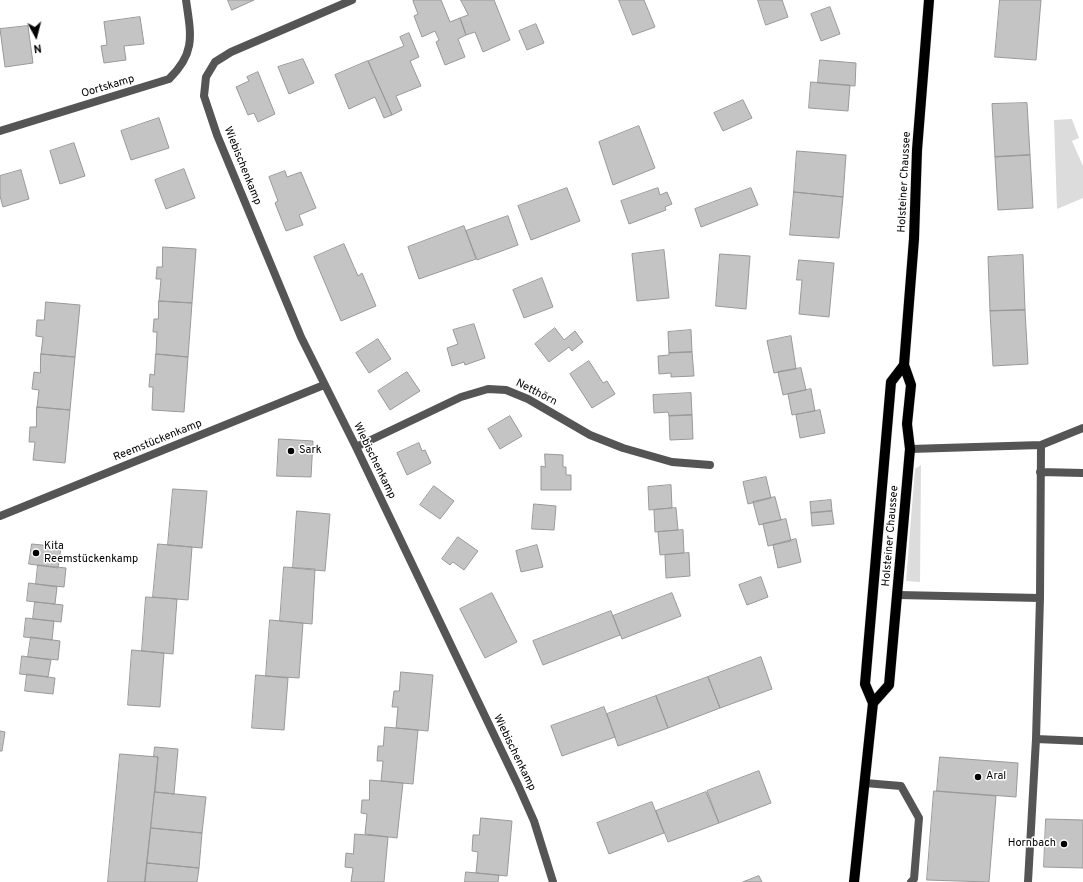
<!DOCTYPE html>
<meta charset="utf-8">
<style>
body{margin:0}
#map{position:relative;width:1083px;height:882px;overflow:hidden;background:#fff;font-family:Overpass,sans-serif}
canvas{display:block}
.north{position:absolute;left:16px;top:16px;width:40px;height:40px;-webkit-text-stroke:3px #fff;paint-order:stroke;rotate:173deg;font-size:11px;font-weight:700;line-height:16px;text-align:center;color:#000}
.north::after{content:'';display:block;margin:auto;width:14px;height:18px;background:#000;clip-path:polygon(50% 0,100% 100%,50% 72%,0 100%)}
</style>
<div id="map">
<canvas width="1083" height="882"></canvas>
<div class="north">N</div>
</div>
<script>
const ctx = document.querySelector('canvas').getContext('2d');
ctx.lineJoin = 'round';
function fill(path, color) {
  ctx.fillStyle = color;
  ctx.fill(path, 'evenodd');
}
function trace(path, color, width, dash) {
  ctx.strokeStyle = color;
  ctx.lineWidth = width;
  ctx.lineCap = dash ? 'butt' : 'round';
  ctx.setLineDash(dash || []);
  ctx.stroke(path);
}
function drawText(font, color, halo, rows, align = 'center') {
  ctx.font = font + ' Overpass,sans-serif';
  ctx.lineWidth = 3;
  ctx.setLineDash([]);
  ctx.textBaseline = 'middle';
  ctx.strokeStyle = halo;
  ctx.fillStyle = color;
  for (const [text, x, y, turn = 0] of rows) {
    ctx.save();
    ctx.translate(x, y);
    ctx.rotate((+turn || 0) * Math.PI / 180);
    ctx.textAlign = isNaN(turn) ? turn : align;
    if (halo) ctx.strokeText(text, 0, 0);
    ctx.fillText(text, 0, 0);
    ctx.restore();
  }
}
fill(new Path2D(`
 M1072,119L1079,138L1072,141L1083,166V198L1057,209L1054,120Z
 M921,465L920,582L906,581L915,469Z`), '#dcdcdc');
const building = new Path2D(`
 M228,0H254L232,10Z
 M416,0H441L450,22L460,18L466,35L458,39L465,57L445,65L436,42L439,40L435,31L422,37L414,16L418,14L413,1Z
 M461,0H494L510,40L483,52L475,32L466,35L460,18L468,15Z
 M619,0H644L655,27L633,35Z
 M758,0H782L788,17L766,25Z
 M1000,0H1041L1036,60L995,57Z
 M830,7L840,34L821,41L811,14Z
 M140,17L144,44L124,46L126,60L104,63L101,46L107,45L104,22Z
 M536,24L544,43L527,50L519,31Z
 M28,26L33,63L5,67L0,29Z
 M409,33L419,57L410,61L421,86L396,96L402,110L392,115L368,61L404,46L400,37Z
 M303,59L314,83L289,94L278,67Z
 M820,60L856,63L855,86L818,83Z
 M368,61L392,115L384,118L375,97L349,109L335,75Z
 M258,72L275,114L258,122L254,113L248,115L236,87L249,81L247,77Z
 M811,82L850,85L848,111L809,108Z
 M743,100L752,118L723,131L714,113Z
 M1027,103L1030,155L995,157L992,104Z
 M159,118L169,148L131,160L121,131Z
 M639,126L655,168L613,185L599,142Z
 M74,143L85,176L60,184L50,151Z
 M797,151L846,155L843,197L794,192Z
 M1030,155L1033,208L998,210L995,157Z
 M184,169L195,198L166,209L155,180Z
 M21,170L29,199L3,207L0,196V176Z
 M285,171L287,177L301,172L316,208L299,215L303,225L286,231L275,203L278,201L269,177Z
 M567,188L580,221L531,240L518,206Z
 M658,188L660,195L667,192L672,204L665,207L666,210L629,224L621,201Z
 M751,188L758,205L701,227L695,209Z
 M794,192L843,197L839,238L790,235Z
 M508,216L518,245L477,260L466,231Z
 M464,226L476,259L419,279L408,247Z
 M344,244L358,276L362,273L376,306L341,321L314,257Z
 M163,247L196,249L192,303L159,301L161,279H156L157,267H162Z
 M664,250L669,298L637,301L632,254Z
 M720,254L750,256L746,309L716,306Z
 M1023,255L1025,310L990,311L988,257Z
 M799,260L834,263L829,317L799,314L802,280H797Z
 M542,278L553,307L524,318L513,290Z
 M159,301L192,303L188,357L156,354L157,332H153L154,319H158Z
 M46,302L80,305L75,357L41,354L43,337L36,336V333L37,320H44Z
 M1025,310L1028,364L993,366L990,311Z
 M474,324L485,358L465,365L464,362L452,366L447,348L458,344L453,330Z
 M555,328L564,340L575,331L583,342L572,351L569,347L549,362L535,344Z
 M691,330L692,352L669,353L668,332Z
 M791,336L796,369L774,373L767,341Z
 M378,339L391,359L369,373L356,353Z
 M692,352L694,376L671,377V373L659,374L658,356L669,355V353Z
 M41,354L75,357L70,410L37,407L39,390L32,389L34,372L40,373Z
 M156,354L188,357L184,412L152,410L153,387H149L150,374L154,375Z
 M589,361L603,383L607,381L615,394L592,408L570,374Z
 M801,368L806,390L783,395L778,372Z
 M407,372L420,391L390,410L378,391Z
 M811,389L815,411L792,415L788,394Z
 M691,393L692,415L669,416L668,412L654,413L653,395Z
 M37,407L70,410L65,463L33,460L35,442H29L30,427H36Z
 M820,410L825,433L800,438L796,415Z
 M692,415L693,439L670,440L669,416Z
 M510,416L522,436L500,449L488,429Z
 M279,439L313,441L311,477L277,476Z
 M419,443L422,451L425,450L431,463L407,475L397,453Z
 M545,454L563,455V467H566V475H571V490H541V466L545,467Z
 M766,477L771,498L748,504L743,482Z
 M671,485L672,508L649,510L648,487Z
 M434,486L454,501L440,519L420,505Z
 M173,489L207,491L202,548L168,545Z
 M775,497L781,520L759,525L753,502Z
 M831,500L832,511L811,513L810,502Z
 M534,504L556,506L554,530L532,529Z
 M676,508L678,530L655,532L654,510Z
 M297,511L330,514L325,571L293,568Z
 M832,511L834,524L812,526L811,513Z
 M786,519L791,541L768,546L763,524Z
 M683,530L684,553L660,555L658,532Z
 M458,537L478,551L464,570L453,562L450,565L442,559Z
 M796,539L801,562L778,568L773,545Z
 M32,544L61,547L58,568L29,564Z
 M158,544L192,547L188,600L153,597Z
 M537,545L543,567L521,572L516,551Z
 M689,553L690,576L666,578L665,555Z
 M38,565L66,568L64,587L36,584Z
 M284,567L315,569L312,624L280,621Z
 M761,577L768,597L747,605L739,585Z
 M29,583L57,587L55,604L27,601Z
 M492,593L517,642L485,658L460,609Z
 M672,593L681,616L622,639L613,616Z
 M146,597L177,599L173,654L142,651Z
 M35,602L63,605L61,622L33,619Z
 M611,611L620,635L543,665L533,641Z
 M26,618L54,621L52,640L24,637Z
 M270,620L303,623L299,678L266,676Z
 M31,637L60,641L58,660L28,657Z
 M132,650L164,653L160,707L128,705Z
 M22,656L51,660L48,677L20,674Z
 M761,657L772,689L720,708L708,677Z
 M401,672L433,675L428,731L396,728L398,707H392L394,691H399Z
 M27,674L55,678L53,694L25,691Z
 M256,675L288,678L284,730L252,728Z
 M708,677L720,708L668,728L656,696Z
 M656,696L668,728L618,746L607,714Z
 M604,707L615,737L562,756L551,726Z
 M385,727L418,730L413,784L381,781L383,761H377L378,746H383Z
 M0,731L5,732L2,751H0Z
 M155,747L178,749L174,794L155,792L158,757L154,756Z
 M120,754L158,757L145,882H108Z
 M940,757L1018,763L1016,797L937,791Z
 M759,771L771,803L719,823L707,791Z
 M370,780L403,783L397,838L365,834L367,814L361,813L362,800H369Z
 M934,791L996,796L989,882L927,880Z
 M155,792L206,797L202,833L151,828Z
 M706,792L719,823L668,842L656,811Z
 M652,802L664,833L609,854L597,823Z
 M481,818L512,821L507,876L476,873L478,852L472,851L473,835H479Z
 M1046,819L1083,820V868L1044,867Z
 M151,828L202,833L199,868L147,863Z
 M355,834L388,837L384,882H351L353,868L345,867L346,853L353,854Z
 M147,863L199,868L197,882H145Z
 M466,872L499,875L498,882H465Z
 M759,876L762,882H743Z`);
fill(building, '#c4c4c4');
trace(building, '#999', 1);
const primary = new Path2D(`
 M873,703L889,685L910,449L907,424L911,385L904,365L914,239L917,150L929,0
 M854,882L873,703L865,684L891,382L904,365`);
trace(primary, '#dbdbdb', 11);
trace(new Path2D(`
 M910,449L1041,445
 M1040,472L1083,473
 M898,595L1040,598
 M1036,739L1083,741
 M865,783L901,786L919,818L914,879L911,882
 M1028,882L1036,739L1040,598L1041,445L1083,428`), '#555', 8);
trace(new Path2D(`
 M352,0L231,52L215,62L206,77L204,96L217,135L301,337L356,447L518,785L534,821L553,882
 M0,131L169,79C196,53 191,35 186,0
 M356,447L461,397L488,389L506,390L528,399L590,435L623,448L672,462L710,465
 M0,516L324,385`), '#555', 8);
trace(primary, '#000', 10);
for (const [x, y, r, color] of [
 [291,451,4,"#000"],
 [36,553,4,"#000"],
 [978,777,4,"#000"],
 [1064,844,4,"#000"]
]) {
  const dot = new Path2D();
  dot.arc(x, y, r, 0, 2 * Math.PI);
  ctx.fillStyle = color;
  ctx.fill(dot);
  trace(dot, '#fff', 1.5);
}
drawText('11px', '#000', '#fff', [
 ["Oortskamp",108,87,-17],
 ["Wiebischenkamp",242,166,68],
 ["Holsteiner Chaussee",905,182,-87],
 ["Netthörn",536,393,27],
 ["Reemstückenkamp",158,441,-22],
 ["Wiebischenkamp",374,461,64],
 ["Holsteiner Chaussee",891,536,-85],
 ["Wiebischenkamp",514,753,64]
]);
drawText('11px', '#000', '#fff', [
 ["Sark",299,451],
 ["Kita",44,547],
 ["Reemstückenkamp",44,560],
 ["Aral",986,777],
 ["Hornbach",1056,844,"right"]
], 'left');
</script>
